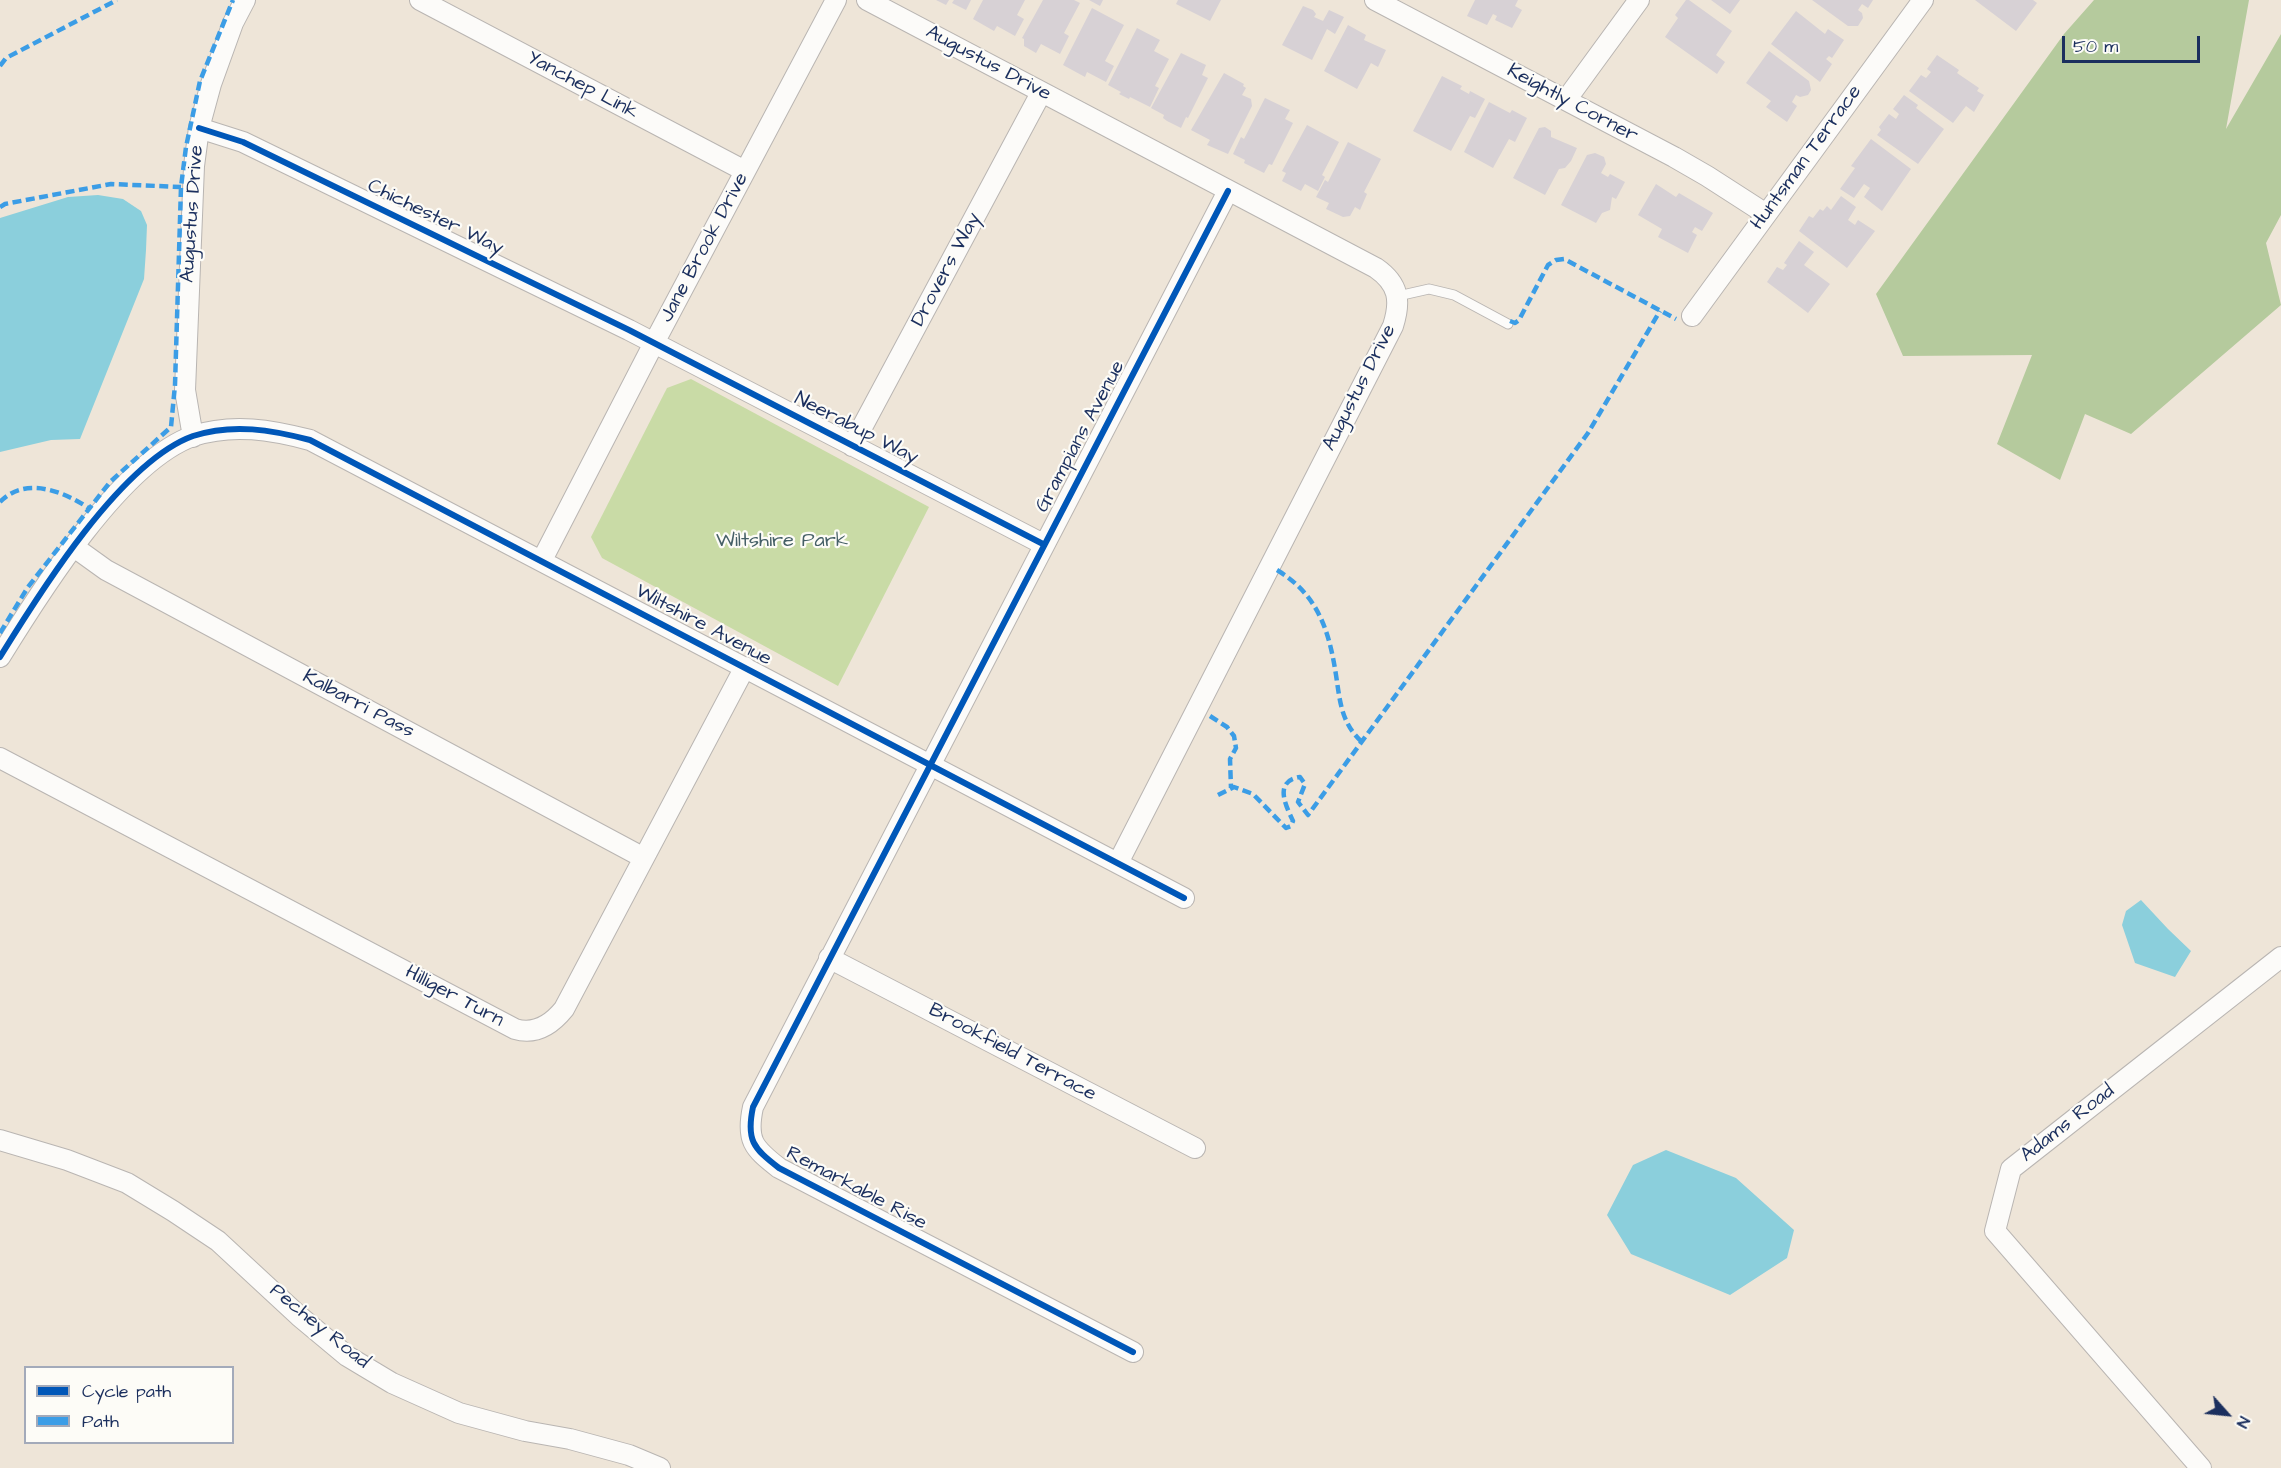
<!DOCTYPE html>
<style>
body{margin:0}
#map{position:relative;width:2281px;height:1468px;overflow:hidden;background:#eee5d8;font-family:"Architects Daughter",sans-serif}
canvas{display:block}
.legend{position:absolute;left:24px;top:1366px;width:210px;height:78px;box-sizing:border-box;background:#fdfcf7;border:2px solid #a3aaba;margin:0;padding:8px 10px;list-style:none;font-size:18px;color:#1b2f5e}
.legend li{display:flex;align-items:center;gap:12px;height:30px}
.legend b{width:30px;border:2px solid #a3aaba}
.north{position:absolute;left:2197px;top:1384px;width:60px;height:60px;-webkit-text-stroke:4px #fdfcf7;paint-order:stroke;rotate:117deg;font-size:16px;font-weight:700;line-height:24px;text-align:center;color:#1b2f5e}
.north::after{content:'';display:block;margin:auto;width:21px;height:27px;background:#1b2f5e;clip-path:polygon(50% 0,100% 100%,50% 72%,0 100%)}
.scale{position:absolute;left:2062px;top:36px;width:138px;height:27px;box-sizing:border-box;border:3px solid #1b2f5e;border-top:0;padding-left:8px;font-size:18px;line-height:21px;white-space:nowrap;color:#1b2f5e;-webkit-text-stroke:4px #fdfcf7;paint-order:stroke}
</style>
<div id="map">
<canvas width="2281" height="1468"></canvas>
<ul class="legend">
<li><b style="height:8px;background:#0057b8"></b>Cycle path</li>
<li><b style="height:8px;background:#3b9de6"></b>Path</li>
</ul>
<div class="north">N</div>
<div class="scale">50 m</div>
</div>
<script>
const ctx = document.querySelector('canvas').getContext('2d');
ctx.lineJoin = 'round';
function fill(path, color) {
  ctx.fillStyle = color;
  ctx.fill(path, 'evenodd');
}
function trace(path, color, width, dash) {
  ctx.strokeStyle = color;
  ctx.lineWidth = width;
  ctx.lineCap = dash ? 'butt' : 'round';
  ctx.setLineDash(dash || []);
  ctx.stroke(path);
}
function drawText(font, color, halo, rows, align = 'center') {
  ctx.font = font + ' "Architects Daughter",sans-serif';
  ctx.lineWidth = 4.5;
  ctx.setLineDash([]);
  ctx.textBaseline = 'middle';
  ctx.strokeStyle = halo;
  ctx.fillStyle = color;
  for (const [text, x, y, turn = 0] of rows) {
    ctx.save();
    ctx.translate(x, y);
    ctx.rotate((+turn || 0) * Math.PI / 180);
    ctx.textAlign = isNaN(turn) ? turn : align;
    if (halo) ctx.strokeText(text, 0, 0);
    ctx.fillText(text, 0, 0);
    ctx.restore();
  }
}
fill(new Path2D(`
 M691,379L929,507L838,686L602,558L591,537L667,388Z`), '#c9dba6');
fill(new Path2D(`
 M2094,0H2249L2226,129L2281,34V215L2266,243L2281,305L2131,434L2085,414L2060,480L1997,444L2032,355L1903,356L1876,294L2064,34Z`), '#b5ca9d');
fill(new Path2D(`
 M98,195L123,199L141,211L147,225L146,250L144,279L80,439L51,440L0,452V218L68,197Z
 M2141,900L2168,929L2191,951L2175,977L2135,963L2122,925L2126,911Z
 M1666,1150L1736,1178L1794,1230L1787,1258L1730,1295L1631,1254L1607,1215L1633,1165Z`), '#8bcfdc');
fill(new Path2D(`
 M936,0H949L946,5Z
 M954,0H971L966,10L952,3Z
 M983,0H1025L1017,15L1024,19L1015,36L997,26L994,31L973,19Z
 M1043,0H1074L1080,3L1064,33L1069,36L1060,54L1041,44L1036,53L1024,46V39L1022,38Z
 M1089,0H1103L1100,6Z
 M1178,0H1221L1210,21L1176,4Z
 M1475,0H1518L1515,6L1522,10L1512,28L1495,20L1497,16L1493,14L1487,25L1467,16Z
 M1686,0H1689L1732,31L1716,55L1725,62L1717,74L1665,37L1678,18L1675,15Z
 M1711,0H1740L1730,14Z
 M1812,0H1873L1868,8L1862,4L1858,10L1862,13L1863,18L1858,26H1848Z
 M1975,0H2033L2037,3L2016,31Z
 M1303,6L1313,10L1316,14L1314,17L1323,21L1329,10L1344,17L1335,34L1327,29L1312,60L1282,45Z
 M1092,8L1124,25L1105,61L1114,66L1106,82L1087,72L1085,77L1063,65Z
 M1796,11L1825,34L1828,29L1844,40L1832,58L1829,56L1826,59L1832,64L1820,82L1771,44Z
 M1348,25L1366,35L1364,40L1386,50L1378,67L1371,63L1357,89L1324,71Z
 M1137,28L1160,40L1154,51L1169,59L1155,86L1159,88L1150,107L1130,97L1129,99L1119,94L1121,92L1108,85Z
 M1769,51L1809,81L1811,90L1808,95L1800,97L1796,95L1792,102L1797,106L1787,122L1766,107L1771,101L1746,83Z
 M1181,53L1206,65L1202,75L1208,78L1188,118L1186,117L1181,128L1167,121L1163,118L1164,115L1151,108Z
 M1937,55L1959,70L1957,73L1979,88L1977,91L1984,95L1974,112L1966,106L1953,123L1909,91L1921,75L1926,78L1931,72L1927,69Z
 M1224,73L1244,84L1243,86L1246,88L1242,95L1251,99L1252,106L1228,154L1207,145L1210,140L1191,130Z
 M1442,76L1462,86L1460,89L1469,94L1470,91L1485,99L1475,118L1470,116L1451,151L1413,131Z
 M1904,95L1918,105L1916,108L1944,129L1918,164L1877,135L1881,130L1879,127L1889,114L1896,119L1899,114L1893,109Z
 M1265,98L1290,110L1285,119L1293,123L1272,165L1269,164L1264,173L1244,163L1245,160L1233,154L1241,137L1244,139Z
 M1489,102L1510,113L1512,110L1527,118L1515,142L1509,139L1493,168L1464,152Z
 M1307,125L1339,142L1322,175L1325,177L1318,191L1305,184L1301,191L1282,181L1286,173L1282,171Z
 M1545,127L1551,131V137L1577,148L1571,161L1565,168L1559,169L1545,195L1513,178L1539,128Z
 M1871,139L1911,169L1882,211L1864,197L1870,188L1864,184L1854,198L1840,189L1855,168L1851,166Z
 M1348,142L1381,159L1364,192L1367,194L1360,210L1355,207L1350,216L1343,217L1326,209L1329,203L1316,197L1325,180L1328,182Z
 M1595,153L1604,157L1606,164L1601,173L1608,177L1610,174L1625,182L1616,199L1612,197L1610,210L1602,213L1596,223L1561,205L1587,155Z
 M1656,184L1676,197L1679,193L1713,213L1702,231L1695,227L1692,232L1697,235L1688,253L1658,237L1662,229L1638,215Z
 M1841,196L1856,207L1848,220L1855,225L1858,220L1875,231L1847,268L1799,231L1809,216L1813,218L1820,209L1823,211L1827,206L1831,210Z
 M1799,241L1814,252L1804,265L1830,284L1808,313L1767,282L1777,267L1783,270L1787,265L1784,263Z`), '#d7d1d5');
const service = new Path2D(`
 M1398,296L1429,289L1454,295L1508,324`);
const minor = new Path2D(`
 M420,0L745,171
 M867,0L1376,268C1399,284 1401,301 1393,326L1118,863
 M1375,0L1674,157L1707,176L1766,214
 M1566,100L1639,0
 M199,128L243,142L629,330L1043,544
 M1692,316L1923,0
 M193,437L185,390L194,166L199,128L211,84L233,23L245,0
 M852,446L1041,93
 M74,547L106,570L644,858
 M542,560L654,343L836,0
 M0,657C40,592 121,462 193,436C233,423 272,430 310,440L1184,898
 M0,758L515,1029C535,1035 551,1025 564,1009L745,667
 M829,958L1195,1148
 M0,1140L67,1160L127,1183L173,1211L218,1241L299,1316L347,1356L392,1383L459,1413L525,1431L570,1439L629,1455L660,1468
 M1133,1352L779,1168C753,1148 746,1140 753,1107L1228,191
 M2201,1468L1995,1231L2011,1169L2281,957`);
trace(service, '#b9b5b2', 11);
trace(minor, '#b9b5b2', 22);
trace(service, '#fcfbf9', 9);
trace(minor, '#fcfbf9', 20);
trace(new Path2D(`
 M0,66L6,58L117,0
 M0,207L5,204L111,184L181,187
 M1510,321L1515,323L1519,320L1548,265L1556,260L1564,259L1676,319
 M0,502C25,476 64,491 90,509
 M1277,570C1318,595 1329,630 1336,675C1340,701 1341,723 1362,742
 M0,633L28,587L110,482L171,427L175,385L181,187L186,147L200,81L233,0
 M1210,716L1227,727L1234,736L1236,748L1230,759L1231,788
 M1218,795L1234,787L1253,794L1286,828L1291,826L1293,821C1286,806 1273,781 1300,777L1305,784L1298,802L1308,815L1588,433L1660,311`), '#3b9de6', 4.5, [9, 4.5]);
trace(new Path2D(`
 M199,128L243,142L629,330L1043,544
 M0,657C40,592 121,462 193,436C233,423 272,430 310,440L1184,898
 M1133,1352L779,1168C753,1148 746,1140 753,1107L1228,191`), '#0057b8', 6);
drawText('20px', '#1b2f5e', '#fdfcf7', [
 ["Augustus Drive",988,64,28],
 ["Yanchep Link",582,86,28],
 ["Keightly Corner",1572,104,28],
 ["Huntsman Terrace",1807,158,-54],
 ["Augustus Drive",193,214,-86],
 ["Chichester Way",435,218,26],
 ["Jane Brook Drive",705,248,-62],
 ["Drovers Way",947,270,-62],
 ["Augustus Drive",1360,388,-63],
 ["Neerabup Way",856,429,27],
 ["Grampians Avenue",1081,437,-62],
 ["Wiltshire Avenue",703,626,28],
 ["Kalbarri Pass",358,705,28],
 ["Hilliger Turn",454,997,28],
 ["Brookfield Terrace",1012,1053,28],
 ["Adams Road",2068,1124,-38],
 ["Remarkable Rise",856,1189,28],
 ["Pechey Road",319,1327,39]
]);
drawText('20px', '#466067', '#fdfcf7', [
 ["Wiltshire Park",782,542]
]);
</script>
